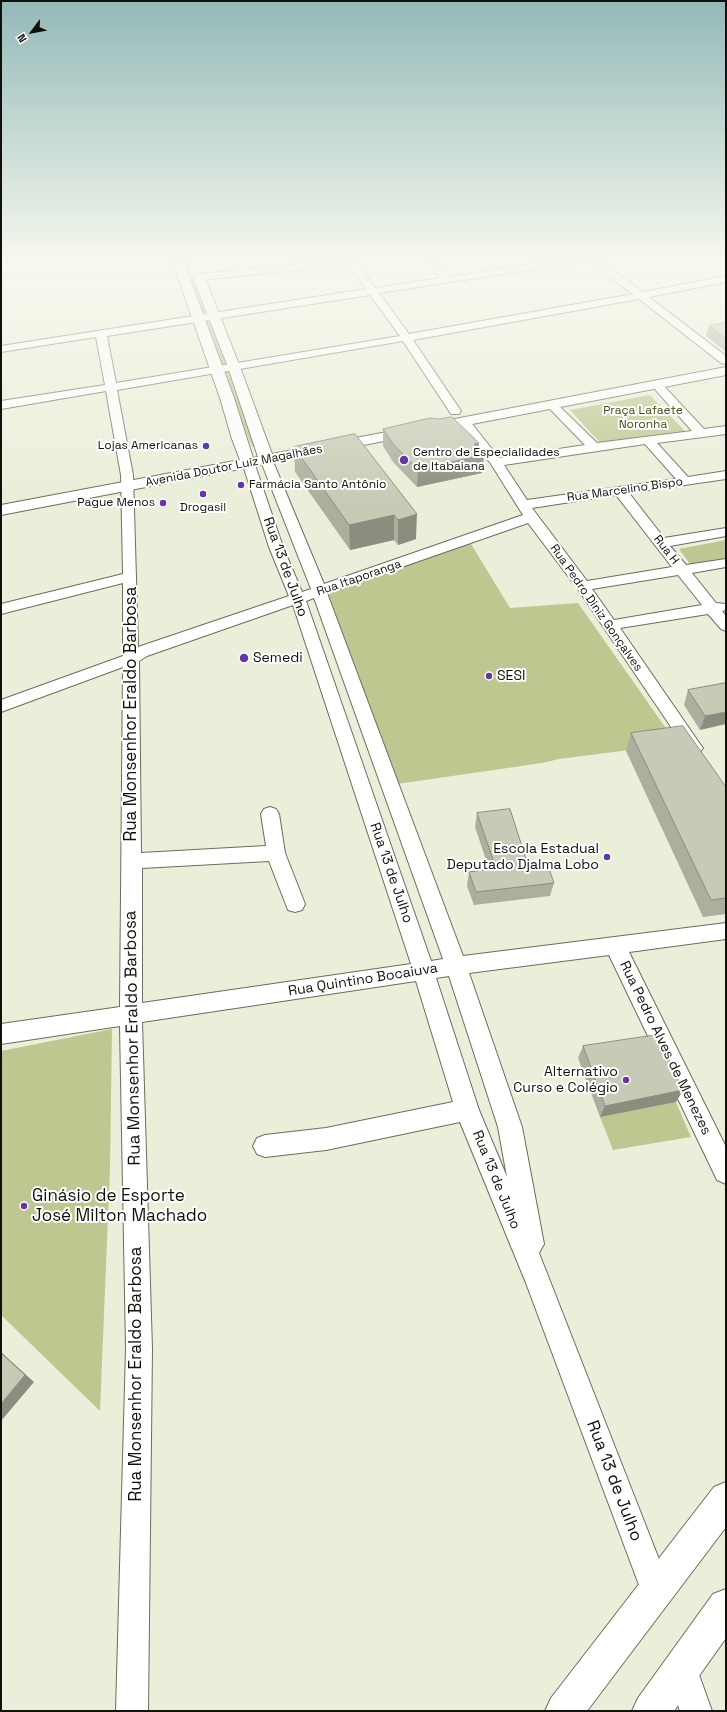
<!DOCTYPE html>
<meta charset="utf-8">
<style>
body{margin:0}
#map{position:relative;width:727px;height:1712px;overflow:hidden;background:#eaefd9;font-family:"Space Grotesk",sans-serif}
canvas{display:block}
.frame{position:absolute;inset:0;border:2px solid #10110a;pointer-events:none}
.north{position:absolute;left:12px;top:12px;width:40px;height:40px;-webkit-text-stroke:3px #fff;paint-order:stroke;rotate:238deg;font-size:11px;font-weight:700;line-height:16px;text-align:center;color:#10110a}
.north::after{content:'';display:block;margin:auto;width:14px;height:18px;background:#10110a;clip-path:polygon(50% 0,100% 100%,50% 72%,0 100%)}
</style>
<div id="map">
<canvas width="727" height="1712"></canvas>
<div class="frame"></div>
<div class="north">N</div>
</div>
<script>
const ctx = document.querySelector('canvas').getContext('2d');
ctx.lineJoin = 'round';
function fill(path, color) {
  ctx.fillStyle = color;
  ctx.fill(path, 'evenodd');
}
function trace(path, color, width, dash) {
  ctx.strokeStyle = color;
  ctx.lineWidth = width;
  ctx.lineCap = dash ? 'butt' : 'round';
  ctx.setLineDash(dash || []);
  ctx.stroke(path);
}
function drawText(font, color, halo, rows, align = 'center') {
  ctx.font = font + ' "Space Grotesk",sans-serif';
  ctx.lineWidth = 4;
  ctx.setLineDash([]);
  ctx.textBaseline = 'middle';
  ctx.strokeStyle = halo;
  ctx.fillStyle = color;
  for (const [text, x, y, turn = 0] of rows) {
    ctx.save();
    ctx.translate(x, y);
    ctx.rotate((+turn || 0) * Math.PI / 180);
    ctx.textAlign = isNaN(turn) ? turn : align;
    if (halo) ctx.strokeText(text, 0, 0);
    ctx.fillText(text, 0, 0);
    ctx.restore();
  }
}
fill(new Path2D(`
 M180,260H186L208,312L201,313Z
 M214,319L231,367L221,365L201,320Z
 M229,371L257,445L252,447L222,372Z
 M650,395L686,432L602,445L570,410Z
 M468,539L510,608L578,603L677,744L559,759L542,763L390,785L318,591Z
 M726,540V559L690,564L679,549Z
 M112,1029L110,1168L100,1411L1,1315V1051Z
 M676,1102L691,1137L613,1150L600,1117Z`), '#bec790');
const street = new Path2D(`
 M339,260H355L375,288L440,278L427,260H437L449,277L555,260H580L575,263L379,293L409,334L633,294L586,260H598L643,292L726,276V282L649,297L726,356L725,364L721,363L639,299L413,340L461,411L459,414H451L403,341L117,390L133,475L138,647L289,596L269,547L242,462L244,459H252L254,462L283,547L302,592L311,589L260,459L262,456H270L272,459L324,584L523,515L491,464L459,423L461,420H469L499,458L585,445L548,407L546,405L548,403H556L597,443L692,431L653,387L651,385L653,383H661L704,429L726,426V434L657,443L688,477L726,471V479L629,493L664,538L726,528V536L670,546L686,565L726,559V567L692,573L716,603L726,604V610L722,611L726,616V631L721,629L708,614L620,628L700,744L703,748L700,752L694,754L688,752L577,588L528,523L327,593L463,956L726,923V939L629,952L726,1147V1184L717,1180L609,955L469,973L522,1127L544,1244L539,1253L671,1590L667,1601L656,1605L645,1601L526,1283L460,1122L326,1150L265,1157L257,1154L253,1146L257,1138L265,1135L326,1128L453,1102L416,981L142,1022L152,1349L148,1711H116L126,1349L120,1026L1,1044V1024L120,1007L123,667L1,712V700L123,656V583L1,614V604L123,574L121,475L106,391L1,409V401L105,385L96,337L1,352V346L366,289L349,265L199,280L194,277L199,274ZM370,295L400,336L116,383L107,336ZM645,444L676,479L527,500L504,465ZM616,495L672,567L587,581L532,508ZM678,575L702,605L614,620L592,589ZM314,598L443,959L431,961L306,601ZM293,605L411,964L142,1003V868L269,861L288,910L295,912L302,910L305,904L285,853L279,814L276,809L270,807L264,809L261,814L266,846L141,853L139,661L147,656ZM449,976L498,1127L507,1177L479,1110L436,978Z
 M682,1653L693,1658L712,1711H680L666,1669L671,1658Z`);
const secondary = new Path2D(`
 M172,260H183L234,398L253,458L258,457L228,367L193,278L195,276H203L205,278L240,367L272,454L726,367V375L1,515V505L240,460L232,439L220,398Z
 M726,1482V1527L587,1711H545L551,1698L714,1487Z
 M726,1589V1638L674,1711H632L638,1698L713,1594Z`);
trace(street, '#6a6e5b', 2);
trace(secondary, '#6a6e5b', 2);
fill(street, '#fff');
fill(secondary, '#fff');
fill(new Path2D(`
 M726,323V349L724,350L706,336L709,326Z
 M383,429L478,448L484,455L482,473L417,487L393,462L383,446Z
 M355,434L416,539L398,545L394,540L350,550L295,472L294,447Z
 M726,683L700,730L684,705L688,690Z
 M631,733L726,787V914L703,917L626,751Z
 M477,813L528,865L554,883L550,896L474,905L467,886L469,872L489,869L475,827Z
 M583,1046L683,1090L676,1102L600,1117L578,1058Z`), '#abaf9d');
fill(new Path2D(`
 M726,341V349L724,350Z
 M479,443L477,457L484,455L482,473L417,487L418,469L474,444Z
 M417,514L416,539L398,545V520Z
 M394,515V540L350,550L349,525Z
 M726,712V724L700,730L705,716Z
 M683,1090L676,1102L600,1117L605,1106Z
 M1,1352L34,1382L1,1421Z`), '#8b8e7f');
const building = new Path2D(`
 M726,323V339L709,326Z
 M452,417L479,443L474,444L484,455L418,469L393,444L383,429L430,418L439,419Z
 M355,434L417,514L398,520L394,515L349,525L294,447Z
 M726,683V712L705,716L688,690Z
 M683,726L726,787V898L711,900L631,733Z
 M510,809L528,865L547,863L554,883L476,892L469,872L496,868L477,813Z
 M657,1035L683,1090L605,1106L583,1046Z
 M1,1353L25,1375L1,1404Z`);
fill(building, '#c7cbb6');
trace(building, '#8b8e7f', 1);
const sky = ctx.createLinearGradient(0, 0, 0, 500);
sky.addColorStop(0, '#93b9b8');
sky.addColorStop(0.52, '#f6f8ee');
sky.addColorStop(1, '#f6f8ee00');
ctx.fillStyle = sky;
ctx.fillRect(0, 0, 727, 500);
for (const [x, y, r, color] of [
 [206,446,4,"#6436ad"],
 [404,460,5,"#6436ad"],
 [241,485,4,"#6436ad"],
 [203,494,4,"#6436ad"],
 [163,503,4,"#6436ad"],
 [244,658,5,"#6436ad"],
 [489,676,4,"#6436ad"],
 [607,857,4,"#6436ad"],
 [626,1080,4,"#6436ad"],
 [24,1206,4,"#6436ad"]
]) {
  const dot = new Path2D();
  dot.arc(x, y, r, 0, 2 * Math.PI);
  ctx.fillStyle = color;
  ctx.fill(dot);
  trace(dot, '#fff', 1.5);
}
drawText('12px', '#474e11', '#fff', [
 ["Praça Lafaete",643,411],
 ["Noronha",643,425]
]);
drawText('12px', '#10110a', '#fff', [
 ["Lojas Americanas",198,446],
 ["Centro de Especialidades",413,453,"left"],
 ["de Itabaiana",413,467,"left"],
 ["Farmácia Santo Antônio",249,485,"left"],
 ["Pague Menos",155,503],
 ["Drogasil",203,508,"center"]
], 'right');
drawText('12px', '#10110a', '#fff', [
 ["Avenida Doutor Luiz Magalhães",234,466,-11],
 ["Rua Marcelino Bispo",625,490,-8],
 ["Rua H",666,550,52],
 ["Rua Itaporanga",359,578,-19],
 ["Rua Pedro Diniz Gonçalves",596,608,55]
]);
drawText('14px', '#10110a', '#fff', [
 ["Rua 13 de Julho",285,567,70],
 ["Rua 13 de Julho",391,873,71],
 ["Rua Quintino Bocaiuva",363,980,-9],
 ["Rua Pedro Alves de Menezes",665,1048,64],
 ["Rua 13 de Julho",496,1180,68]
]);
drawText('14px', '#10110a', '#fff', [
 ["Semedi",253,658],
 ["SESI",497,676],
 ["Escola Estadual",599,849,"right"],
 ["Deputado Djalma Lobo",599,865,"right"],
 ["Alternativo",618,1072,"right"],
 ["Curso e Colégio",618,1088,"right"]
], 'left');
drawText('17px', '#10110a', '#fff', [
 ["Rua Monsenhor Eraldo Barbosa",131,714,-90],
 ["Rua Monsenhor Eraldo Barbosa",133,1038,-91],
 ["Rua Monsenhor Eraldo Barbosa",136,1374,-90],
 ["Rua 13 de Julho",614,1481,69]
]);
drawText('17px', '#10110a', '#fff', [
 ["Ginásio de Esporte",32,1196],
 ["José Milton Machado",32,1216]
], 'left');
</script>
